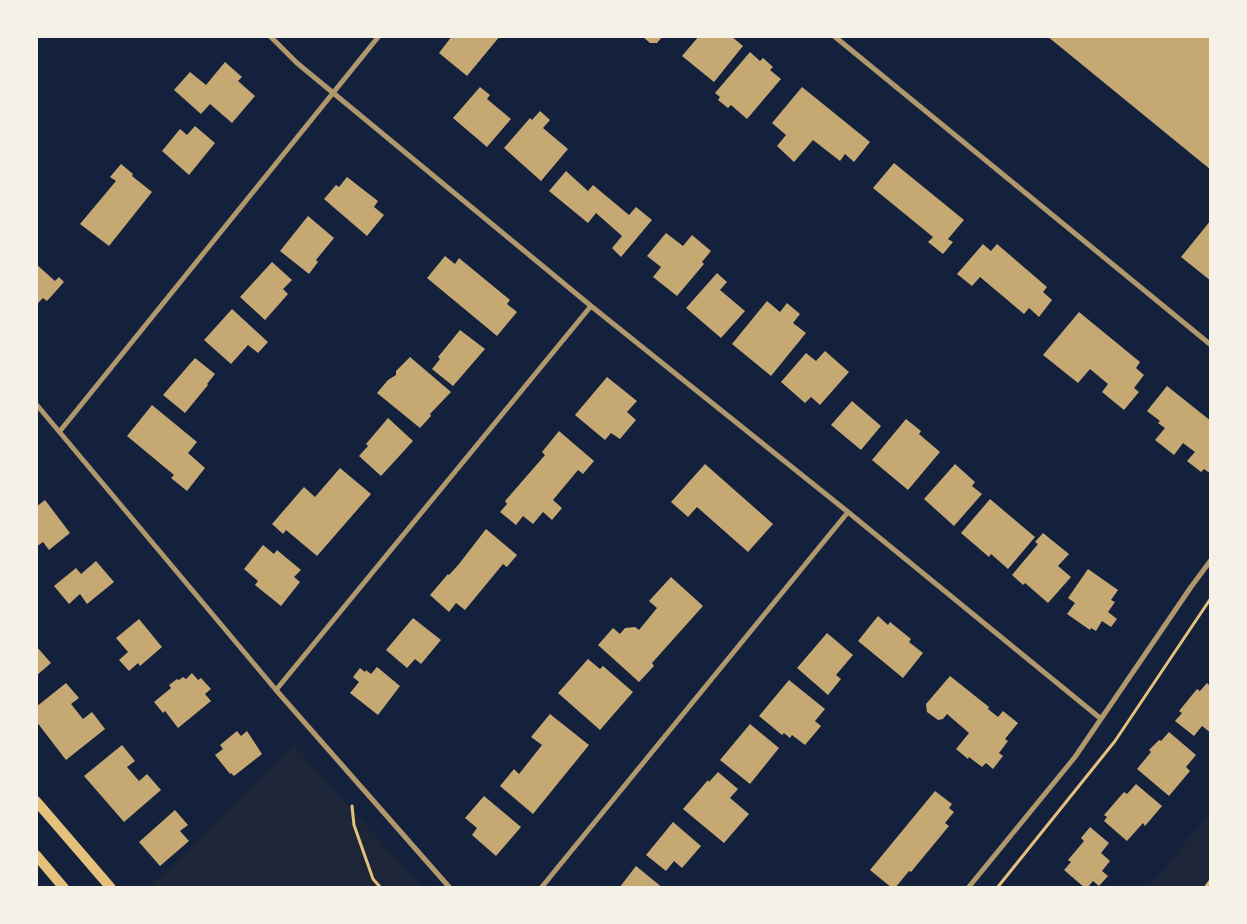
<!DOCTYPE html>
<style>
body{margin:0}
#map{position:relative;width:1247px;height:924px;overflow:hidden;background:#14213d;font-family:"Archivo Narrow",sans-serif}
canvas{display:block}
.frame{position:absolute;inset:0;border:38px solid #f6f1e7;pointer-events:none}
</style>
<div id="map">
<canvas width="1247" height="924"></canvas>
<div class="frame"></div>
</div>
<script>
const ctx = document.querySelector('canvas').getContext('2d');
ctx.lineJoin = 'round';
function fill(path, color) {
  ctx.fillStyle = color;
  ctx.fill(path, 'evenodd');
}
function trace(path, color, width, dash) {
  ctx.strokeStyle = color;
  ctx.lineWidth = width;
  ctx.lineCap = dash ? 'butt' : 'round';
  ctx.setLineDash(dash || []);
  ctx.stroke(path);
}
fill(new Path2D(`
 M294,745L423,888H154L152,885Z
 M1211,810V888H1148Z`), '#1d2539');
fill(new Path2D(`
 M452,36H500L467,76L439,53Z
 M642,36H663L657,43H650Z
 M699,36H731L743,46L714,82L682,56Z
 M1047,36H1211V170Z
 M750,52L760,61L763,58L773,67L770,70L781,79L747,119L731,105L728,108L718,100L720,97L715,93Z
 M225,62L242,77L238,81L255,96L232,123L210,104L201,114L174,90L190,72L206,85Z
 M480,87L490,95L487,99L511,119L487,147L453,118Z
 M802,87L870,142L854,162L845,154L840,161L813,140L794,162L777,146L786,135L772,123Z
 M540,111L550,120L543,128L568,149L541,181L504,148L530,118L532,120Z
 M195,126L215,143L189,175L162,151L180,129L187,135Z
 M894,163L964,220L948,239L953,242L943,254L928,242L933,237L873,188Z
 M121,164L133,174L132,176L152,192L109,246L80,224L116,181L110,177Z
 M566,171L588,191L593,185L629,215L636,207L652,220L621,257L612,248L622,236L596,213L588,223L549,191Z
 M347,177L378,201L374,207L384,215L367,236L324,199L336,185L339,187Z
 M308,216L334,238L316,260L318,262L309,274L280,251Z
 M1211,220V281L1181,257Z
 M666,233L683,246L692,235L711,251L702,262L704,264L677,296L653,277L661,267L647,256Z
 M983,244L991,251L997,244L1047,287L1043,292L1052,300L1039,317L1029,308L1024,314L980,277L972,286L957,274Z
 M445,256L455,264L459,258L510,300L507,304L517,312L497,336L427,278Z
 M272,262L292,280L283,289L288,294L265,320L240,297Z
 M36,264L55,281L59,277L64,282L47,301L43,298L36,305Z
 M717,273L727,282L720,290L745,311L721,338L686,308Z
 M767,301L780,312L787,303L800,314L793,323L806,333L771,376L732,344Z
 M232,309L268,342L258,353L248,345L231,364L204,340Z
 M1079,312L1140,362L1136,368L1144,375L1134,388L1139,392L1124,410L1102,392L1108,384L1090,369L1078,383L1043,355Z
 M460,330L485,349L453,386L432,369L440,359L438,357Z
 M825,351L849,372L820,405L811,397L805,403L781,382L806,353L816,361Z
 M410,357L451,392L430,414L431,416L420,428L377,393L388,380L396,375V371Z
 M195,358L215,374L207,384L208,385L185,413L163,395Z
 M607,377L637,401L627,412L636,420L620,439L611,433L605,440L575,415Z
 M1167,386L1211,421V474L1204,469L1201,472L1187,461L1195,452L1183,443L1174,455L1155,440L1165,428L1158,423L1160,421L1147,411Z
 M852,401L881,426L861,450L831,425Z
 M152,405L197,442L188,453L205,468L187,491L171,478L174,475L127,436Z
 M388,418L413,441L381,476L359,456L368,446L366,444Z
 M906,419L921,431L919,434L940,452L908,490L872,460Z
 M559,431L594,461L583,474L578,470L553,500L562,508L552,520L543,512L533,524L523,516L516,525L500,512L507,504L505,501L545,455L542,452Z
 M705,464L773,524L748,552L697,507L688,517L671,502Z
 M955,464L975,482L972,486L982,494L954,526L924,499Z
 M340,468L371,494L317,556L286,530L283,534L272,524L304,487L315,497Z
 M990,499L1035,537L1008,569L991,554L989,557L961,533Z
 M45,500L70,533L49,550L43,542L36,547V507Z
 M486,529L517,555L507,567L503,564L465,610L456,603L449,612L430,595L448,574L449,575L459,564Z
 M1043,533L1069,554L1058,566L1071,577L1048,603L1025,583L1023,585L1012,575L1038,544L1035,542Z
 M263,545L274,554L277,550L301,570L294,577L300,582L281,606L255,585L258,581L244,569Z
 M96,561L114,582L87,604L80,594L69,604L54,586L76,568L81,574Z
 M1088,569L1118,590L1111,600L1115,602L1108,612L1117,619L1111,627L1102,621L1096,631L1091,628L1090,630L1067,614L1075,603L1068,598Z
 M671,577L703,606L652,663L654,666L639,682L598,645L613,628L620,634L625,628L635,627L639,630L657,608L649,601Z
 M878,616L888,625L890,622L911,639L909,642L923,653L903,678L858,641Z
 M413,618L441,640L421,664L415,659L407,668L386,650Z
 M139,619L162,647L140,666L138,663L129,671L119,660L128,652L116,638Z
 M827,633L853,655L836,675L841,679L828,695L797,668Z
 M36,646L51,663L36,676Z
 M588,659L600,669L603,666L633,692L600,730L558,693Z
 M377,667L400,686L378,715L350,693L359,682L353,677L360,668L365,672L366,670L371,674Z
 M192,673L198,680L201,678L211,689L205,694L211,701L178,728L165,711L163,713L154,702L171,688L169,685L177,679L179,680L183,677L186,679Z
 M950,676L989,707L988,709L998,717L1003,711L1018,723L1005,739L1008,741L999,753L1003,756L993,769L986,763L982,767L969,757L968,759L956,749L969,733L947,714L943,719L938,720L927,712L926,704Z
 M789,680L825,709L815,721L821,726L805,745L792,735L790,738L784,733L782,735L759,716Z
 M66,683L79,698L71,704L83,719L92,712L105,729L66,760L36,721V707Z
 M1207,683L1211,687V733L1202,726L1194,736L1175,721L1182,713L1179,711L1197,689L1200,691Z
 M550,714L589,745L533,814L500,786L514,769L519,774L542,745L531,737Z
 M750,724L779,748L750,784L720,760Z
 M237,731L241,736L247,731L262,754L234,776L231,773L230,774L215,755L223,749L220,745Z
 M1169,732L1196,755L1186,767L1190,771L1169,796L1137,769L1151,752L1149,750L1159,740L1161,741Z
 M122,745L135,761L127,767L139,781L147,774L161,790L124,822L84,776Z
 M718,772L738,789L730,798L749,814L724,843L683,809L708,780L709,782Z
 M1136,784L1162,806L1145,826L1143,823L1127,841L1104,821L1107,817L1104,815L1124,792L1127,794Z
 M935,791L952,804L949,808L954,812L945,823L949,826L911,872L909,871L895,888H892L870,870Z
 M484,796L521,827L496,856L472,835L477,828L465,818Z
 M175,810L188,825L180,831L189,841L160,866L139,842Z
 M673,822L701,846L682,868L674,861L666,871L646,855Z
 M1090,827L1109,843L1101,853L1110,861L1102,871L1108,876L1099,886L1093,881L1087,888H1085L1064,870L1071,862L1068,860L1084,841L1081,838Z
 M636,866L663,888H619Z`), '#c6a872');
trace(new Path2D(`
 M352,806L354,825L373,879L381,888
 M997,888L1115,741L1211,598
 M1205,888L1211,880`), '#e5c07b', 3);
trace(new Path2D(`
 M270,36L297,63L591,306L848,512L1100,718
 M834,36L1211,345
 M36,404L276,690L450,888
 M60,431L379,36
 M276,690L591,306
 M541,888L848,512
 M968,888L1075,757L1191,587L1211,560`), '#b1986c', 5);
trace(new Path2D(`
 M36,801L111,888
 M36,855L64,888`), '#e5c07b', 10);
</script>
